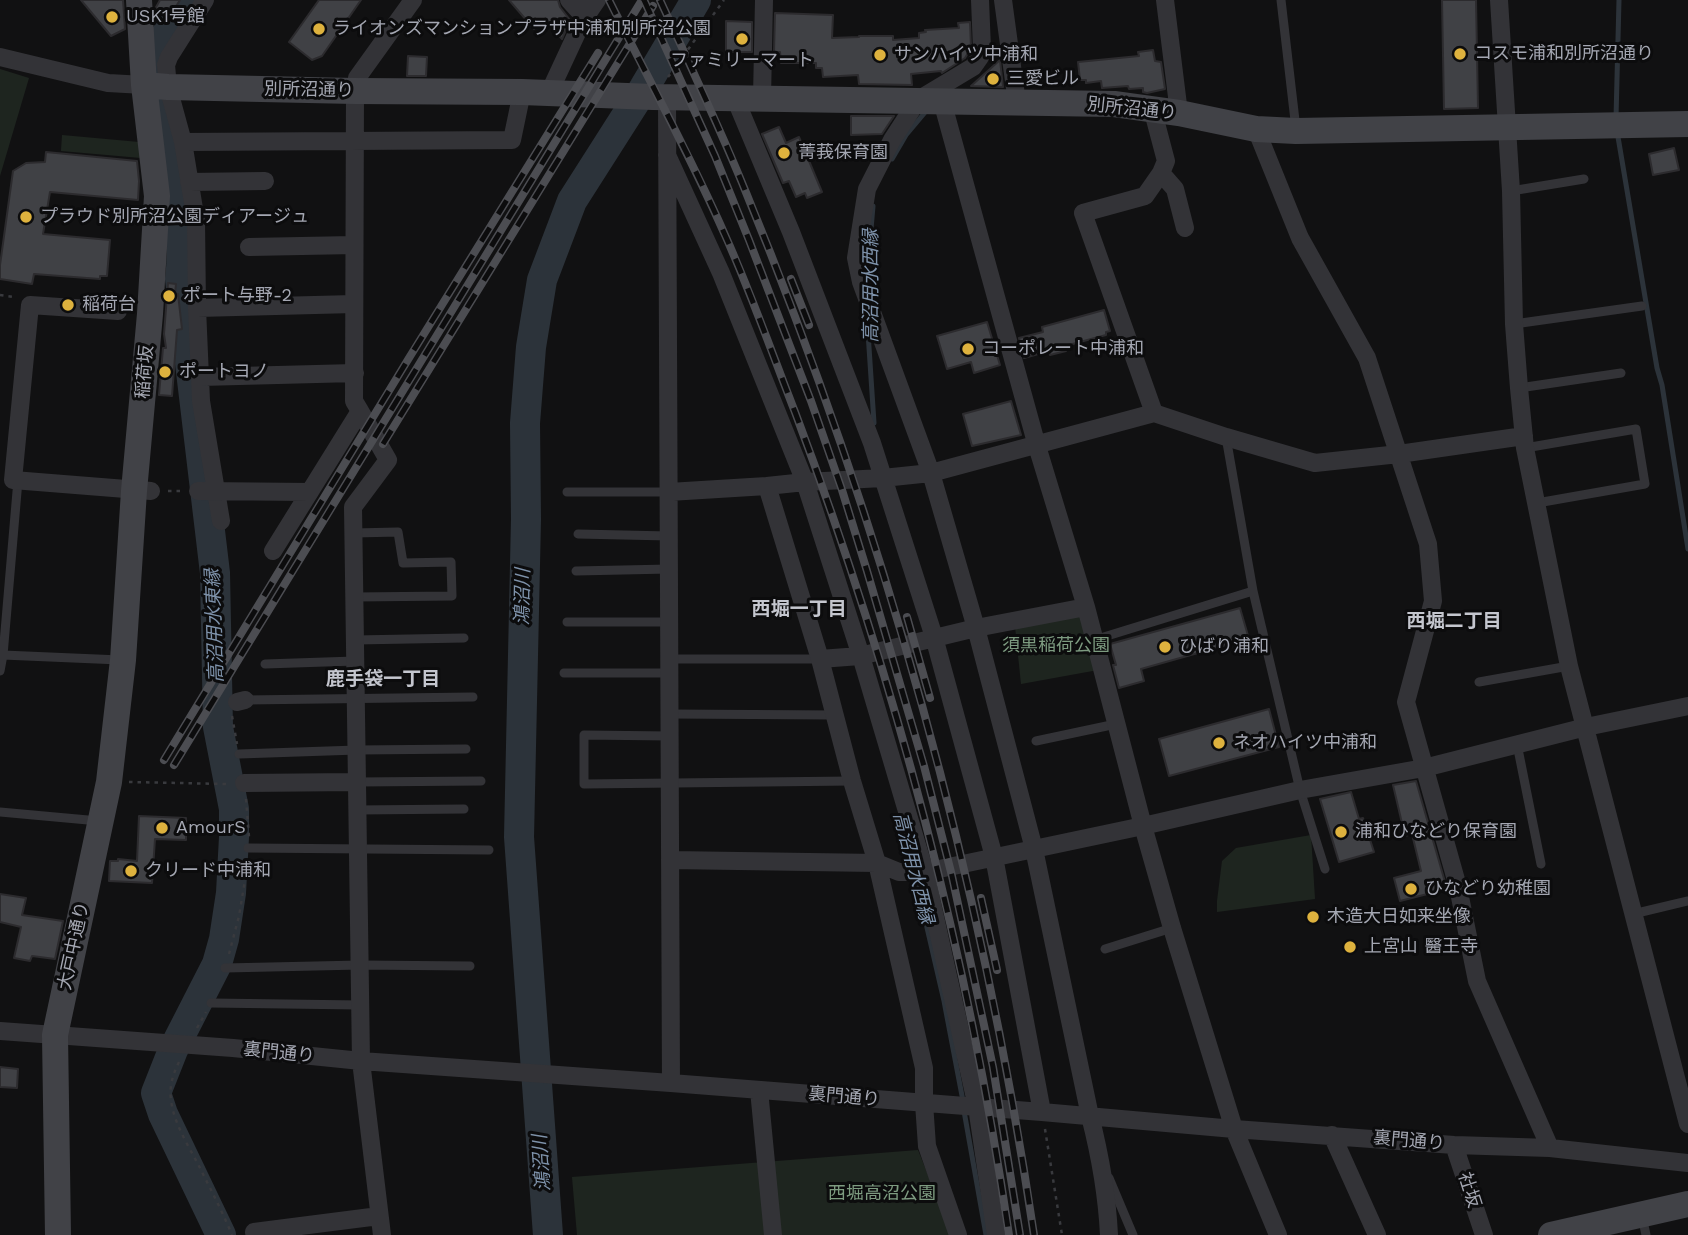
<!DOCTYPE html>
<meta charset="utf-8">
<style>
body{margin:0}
canvas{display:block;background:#111112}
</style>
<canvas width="1688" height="1235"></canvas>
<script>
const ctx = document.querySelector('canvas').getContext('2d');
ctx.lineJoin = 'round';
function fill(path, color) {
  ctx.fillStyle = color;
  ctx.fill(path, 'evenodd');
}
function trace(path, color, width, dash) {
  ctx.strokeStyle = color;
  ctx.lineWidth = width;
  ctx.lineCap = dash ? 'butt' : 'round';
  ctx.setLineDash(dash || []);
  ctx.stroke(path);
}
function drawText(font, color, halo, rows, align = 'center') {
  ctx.font = font + ' "Work Sans","Noto Sans JP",sans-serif';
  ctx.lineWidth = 6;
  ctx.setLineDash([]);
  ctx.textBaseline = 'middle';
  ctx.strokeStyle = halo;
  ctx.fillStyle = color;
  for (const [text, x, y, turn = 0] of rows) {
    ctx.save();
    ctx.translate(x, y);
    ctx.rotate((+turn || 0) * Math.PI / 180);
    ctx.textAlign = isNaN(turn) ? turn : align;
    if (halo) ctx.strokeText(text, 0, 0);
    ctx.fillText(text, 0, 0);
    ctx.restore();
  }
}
fill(new Path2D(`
 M0,69L29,78L0,176Z
 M62,135L139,142L141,158L61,151Z
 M1086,607L1098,670L1021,684L1015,626Z
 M1311,835L1315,899L1217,912V901L1222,861L1236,848Z
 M918,1150L952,1235H577L572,1177Z`), '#1e251f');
trace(new Path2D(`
 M1616,118L1619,0
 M1617,131L1657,368L1662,385L1688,549
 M892,159L906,135L927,110
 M867,276L873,206
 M867,317L874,423
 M906,837L944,1001L963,1101
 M964,1111L986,1235`), '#2c333a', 5);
trace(new Path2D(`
 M190,0C180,15 161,39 156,55C152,66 156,81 157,92C163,154 188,217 180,279L215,573L218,727L234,809V837L231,893L224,939L217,964L173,1050L156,1093L163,1114L221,1235
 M548,1235L519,837L526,519L525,423L531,347L542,280L572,201L644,88L696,0`), '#2c333a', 30);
const building = new Path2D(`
 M81,0H123L125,29L111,36Z
 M160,0H180L169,18L155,9Z
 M319,0H361L322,56L312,60L289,42Z
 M509,0H558L560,7L570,20L562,39L545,20L534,29Z
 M1442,0H1476L1478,108L1444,109Z
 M775,13L833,15L832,38L859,37V36H893V40L919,38V33L926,32L925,30L959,28L958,23L970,22L971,48L965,58L942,73L941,71L911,74L912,85L859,84L858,75L823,77L822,68H816V63H781L780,52H774Z
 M726,21L752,22V52H726Z
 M1153,50L1155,61L1161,62L1165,89L1147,93L1143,92V88L1129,89L1128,86L1102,88L1101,81L1086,83V80H1080L1078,62L1139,56L1138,52Z
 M408,56L427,57L426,76H407Z
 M1000,60L1003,87L971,86Z
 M851,116H894L882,134L851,135Z
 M779,127L786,143L799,137L822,192L807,198L805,193L796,197L789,181L783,183L762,134Z
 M1674,148L1679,170L1653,175L1649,154Z
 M46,152L137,161L139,181L138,200L50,192L43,234L110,240L107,276H100V279L34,274L32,284L0,279V265L13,171L26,163L45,162Z
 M168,283L176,284L175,294H178L182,329L177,330L172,396L159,395L163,348H166L164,334Z
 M1104,310L1110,331L1106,332V335L1065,346L1066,351L1050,355L1049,351L1024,358L1019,338L1043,332L1042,327Z
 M987,322L1000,365L974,373L971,362L947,369L937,336Z
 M1011,401L1021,435L972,446L963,414Z
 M1240,608L1251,646L1239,649L1237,642L1141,669L1144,681L1119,688L1113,665H1116L1110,644Z
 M1269,709L1279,747L1169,776L1159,739Z
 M1416,781L1447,889L1400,901L1394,878L1421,871L1412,834L1405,836L1393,785Z
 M1351,792L1359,819L1363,818L1374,852L1339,862L1320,799Z
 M139,816L186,818V840L155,839L152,883L109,881L110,861H118V859L137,861Z
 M0,894L26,898L22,915L63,921L55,959L32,956L30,961L14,958L21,927L0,922Z
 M0,1067L18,1069L17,1088L0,1087Z`);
fill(building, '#404145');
trace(building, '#2c2b2e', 2);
trace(new Path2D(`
 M668,77L724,0
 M0,295L14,297
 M168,491H183
 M232,716L237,744
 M129,782L227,784
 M246,799L249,837
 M229,954L239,916L248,862
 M197,1028L206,1012
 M179,1062C173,1074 169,1086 171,1100C174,1125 190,1148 201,1170C212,1192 223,1213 232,1235
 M1045,1129L1062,1235`), '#393a3e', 2.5, [3.5, 5]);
trace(new Path2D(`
 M1281,0L1296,129
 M1511,191L1584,179
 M1514,324L1642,306
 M1519,388L1621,373
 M1226,437L1253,591L1300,790L1325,869
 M1525,448L1636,429L1645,484L1537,503
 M567,492H669
 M354,533L398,532L403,563L451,562L452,596L355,597
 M578,534L669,536
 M576,571L669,569
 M567,622H669
 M355,640L464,638
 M1094,640L1253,591
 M3,655L120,660
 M669,659H820
 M265,664L355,661
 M0,671L3,655L18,480
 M564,673H669
 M1479,682L1569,666
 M245,700L473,697
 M670,714L835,715
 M670,736L584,735V784L852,781
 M1036,741L1116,724
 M1517,744L1541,864
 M239,754L357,750L466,749
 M357,782L481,781
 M357,810L464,809
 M0,812L99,821
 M248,848L489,850
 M1633,914L1688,901
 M1105,949L1172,928
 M225,968L360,965L470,966
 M211,1003L360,1005
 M1109,1178L1133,1235
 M1642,1216L1646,1235`), '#333337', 9);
trace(new Path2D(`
 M205,0L169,57L166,65L168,87L183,142L196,221L197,308L201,401L221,521
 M569,0L578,10H585L591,0
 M980,0L982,49L980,57L973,67L918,100L892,140L867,189L856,258L861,282L931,473L976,628L1034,849L1090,1116C1100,1155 1107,1194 1109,1235
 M1003,0L1017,103
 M1165,0L1179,113
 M1499,0L1511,191L1514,324L1519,388L1525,448L1569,666L1688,1124
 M0,57L108,83L144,85
 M549,93L582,22L597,0
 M667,97L671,1083
 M735,98L791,232L872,443L934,637L994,857L1042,1112
 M762,98L764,0
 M942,101L1037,446L1086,607L1143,826L1172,928L1234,1129L1278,1235
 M1152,108L1166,161L1161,173L1145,196L1083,213L1154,413L1226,437L1315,463L1399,454L1524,436
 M1256,129L1300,238L1367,358L1428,544L1433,601L1406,702L1458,887L1477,981L1550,1148
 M183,142L512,140L522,92
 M667,155L721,273L805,482L861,656L925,872L977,1107L996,1235
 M1161,173L1175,189L1185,228
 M189,182L265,181
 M249,247L354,245
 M197,308L354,304
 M118,311L30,305L13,480L151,491
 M200,377L355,373
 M360,411L388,460L353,507L361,1061L382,1235
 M767,486L805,482L883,478L931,473L1154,413
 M198,491L310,492
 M669,492L767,486L820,659L852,781L877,863L670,860
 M273,551L360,411L354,401L355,91L357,78L413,0
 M820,659L860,656L976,628L1086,607
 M237,702L245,700
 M244,783L357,782
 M0,1031L233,1048L361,1061L671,1083L1042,1112L1234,1129L1454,1145L1550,1148L1688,1163
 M759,1090L773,1235
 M1332,1135L1377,1235
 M1454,1145L1484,1235
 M254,1232L379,1216
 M958,1235L927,1146L924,1103V1068L877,863L899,872H925L1143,826L1300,790L1424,768L1586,727L1688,706`), '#333337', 18);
trace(new Path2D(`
 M144,85L168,87L355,91L522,92L653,97L1114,104L1179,113L1256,129L1296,131L1688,124
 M58,1235L55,1035L109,782L123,660L134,491L150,314L157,196L144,85L139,0
 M1551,1235L1688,1204`), '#414247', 26);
const rail = new Path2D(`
 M609,0C648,78 690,155 725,235C751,293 772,353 795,412C895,678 968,954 1009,1235
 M644,0L715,156L749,240L811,401L842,490L867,571L924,766L952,876L993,1067L1020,1235
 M660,0C689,63 719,126 745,190C883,525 981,876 1034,1235
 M791,279L809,325
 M383,444L653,6
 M907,617L930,698
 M164,760L409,358L598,53
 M174,765L642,0
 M981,898L997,970`);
trace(rail, '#4c4d52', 8);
trace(rail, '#0c0c0d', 5, [16]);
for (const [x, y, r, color] of [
 [112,17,7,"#deb23e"],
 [319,29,7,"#deb23e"],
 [742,39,7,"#deb23e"],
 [1460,54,7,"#deb23e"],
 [880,55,7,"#deb23e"],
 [993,79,7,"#deb23e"],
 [784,153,7,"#deb23e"],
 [26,217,7,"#deb23e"],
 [169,296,7,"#deb23e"],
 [68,305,7,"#deb23e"],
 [968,349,7,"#deb23e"],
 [165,372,7,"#deb23e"],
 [1165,647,7,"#deb23e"],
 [1219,743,7,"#deb23e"],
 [162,828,7,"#deb23e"],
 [1341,832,7,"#deb23e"],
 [131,871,7,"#deb23e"],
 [1411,889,7,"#deb23e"],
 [1313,917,7,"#deb23e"],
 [1350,947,7,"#deb23e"]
]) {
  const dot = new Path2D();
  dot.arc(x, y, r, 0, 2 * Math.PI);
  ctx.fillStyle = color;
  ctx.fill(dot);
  trace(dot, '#0c0c0d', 2.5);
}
drawText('18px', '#a4a7b2', '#0c0c0d', [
 ["USK1号館",126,17],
 ["ライオンズマンションプラザ中浦和別所沼公園",333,29],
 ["コスモ浦和別所沼通り",1474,54],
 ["サンハイツ中浦和",894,55],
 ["ファミリーマート",742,61,"center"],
 ["三愛ビル",1007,79],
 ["菁莪保育園",798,153],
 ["プラウド別所沼公園ディアージュ",40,217],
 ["ポート与野-2",183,296],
 ["稲荷台",82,305],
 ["コーポレート中浦和",982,349],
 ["ポートヨノ",179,372],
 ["ひばり浦和",1179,647],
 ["ネオハイツ中浦和",1233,743],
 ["AmourS",176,828],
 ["浦和ひなどり保育園",1355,832],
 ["クリード中浦和",145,871],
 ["ひなどり幼稚園",1425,889],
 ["木造大日如来坐像",1327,917],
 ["上宮山 醫王寺",1364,947]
], 'left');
drawText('18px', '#a4a7b2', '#0c0c0d', [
 ["別所沼通り",309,90,1],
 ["別所沼通り",1132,109,6],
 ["稲荷坂",145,372,-85],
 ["大戸中通り",74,946,-78],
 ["裏門通り",279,1053,6],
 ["裏門通り",844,1097,5],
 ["裏門通り",1409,1141,5],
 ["社坂",1469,1190,72]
]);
drawText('18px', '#7d9b80', '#0c0c0d', [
 ["須黒稲荷公園",1056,646],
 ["西堀高沼公園",882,1194]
]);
drawText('italic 19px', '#7e92aa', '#0c0c0d', [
 ["高沼用水西縁",871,286,-90],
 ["鴻沼川",523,597,-89],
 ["高沼用水東縁",215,626,-92],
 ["高沼用水西縁",913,868,76],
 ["鴻沼川",542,1163,-94]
]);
drawText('bold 19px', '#c4c6ce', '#0c0c0d', [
 ["西堀一丁目",799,609],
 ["西堀二丁目",1454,621],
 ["鹿手袋一丁目",383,679]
]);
</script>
